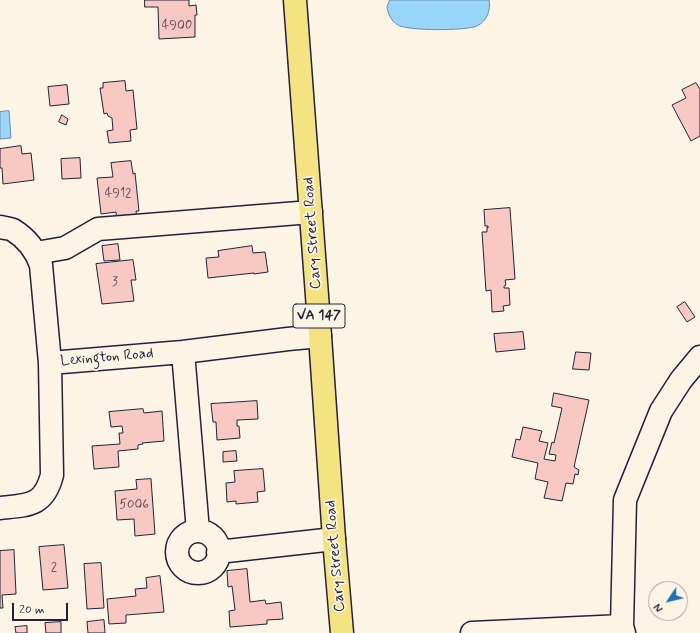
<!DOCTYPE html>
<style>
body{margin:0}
#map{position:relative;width:700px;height:633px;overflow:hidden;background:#fcf5e5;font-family:Mynerve,sans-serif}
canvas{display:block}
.north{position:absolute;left:648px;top:581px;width:40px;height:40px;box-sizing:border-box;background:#fcf5e5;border:1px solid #a5a1a1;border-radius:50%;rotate:235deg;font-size:11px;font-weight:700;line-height:16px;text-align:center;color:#22223b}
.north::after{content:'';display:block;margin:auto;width:14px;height:18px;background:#1f6fb2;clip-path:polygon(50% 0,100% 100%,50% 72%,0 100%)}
.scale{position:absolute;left:12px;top:603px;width:56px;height:18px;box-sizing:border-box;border:2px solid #22223b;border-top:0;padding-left:5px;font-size:12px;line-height:14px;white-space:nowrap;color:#22223b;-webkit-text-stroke:3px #fcf5e5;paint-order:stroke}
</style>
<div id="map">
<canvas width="700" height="633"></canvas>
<div class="north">N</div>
<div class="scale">20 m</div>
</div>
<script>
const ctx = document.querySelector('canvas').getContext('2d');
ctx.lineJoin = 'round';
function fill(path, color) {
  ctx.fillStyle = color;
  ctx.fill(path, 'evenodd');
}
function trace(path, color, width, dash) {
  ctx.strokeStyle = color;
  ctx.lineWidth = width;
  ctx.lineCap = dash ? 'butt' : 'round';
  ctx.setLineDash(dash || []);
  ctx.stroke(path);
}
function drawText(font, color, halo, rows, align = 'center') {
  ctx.font = font + ' Mynerve,sans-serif';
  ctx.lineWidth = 3.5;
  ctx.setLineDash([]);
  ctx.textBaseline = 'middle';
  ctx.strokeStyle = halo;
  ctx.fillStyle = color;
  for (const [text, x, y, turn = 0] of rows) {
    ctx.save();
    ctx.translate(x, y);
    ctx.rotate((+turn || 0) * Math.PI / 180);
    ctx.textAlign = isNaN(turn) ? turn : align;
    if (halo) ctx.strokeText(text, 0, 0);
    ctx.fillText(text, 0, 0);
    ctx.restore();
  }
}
const water = new Path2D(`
 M390,0H489C491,10 487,21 477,26C465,31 408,31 398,25C391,21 388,14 387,7Z
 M9,111L11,138L0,139V112Z`);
fill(water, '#99d5fa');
trace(water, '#698dae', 1);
const building = new Path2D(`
 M145,0H189V6L196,5L197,15H195V37L159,39L158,7H145Z
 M125,81L126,91L133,90L137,129L130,130L131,141L109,143L107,131L113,130L112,118L108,116L107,113L104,114L100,88H103V83Z
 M696,83L700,89V136L691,141L672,105L686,98L682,90Z
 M67,85L69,104L50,106L48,87Z
 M62,115L68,119L66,125L59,122Z
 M21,146L22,154L31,153L34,180L3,184L2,168H0V149Z
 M80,158L81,178L62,179L61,159Z
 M131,161L133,174L135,173L139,211H136L137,220L117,222L116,212L101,214L97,178L113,177L111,163Z
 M510,208L515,279L505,280L506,285L504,286V288H509L510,305L503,306L504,311L492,312L491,290L486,291L482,232H487V227L488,228V226H485L484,210Z
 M118,244L120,260L104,261L102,246Z
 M252,246L253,253L265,252L268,272L254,274V273L208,278L206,258L219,257L218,251Z
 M133,260L136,280H131L134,301L102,304L96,264Z
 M685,302L695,317L687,322L677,307Z
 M523,332L525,349L496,352L494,334Z
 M576,352L591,353L589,370L573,369Z
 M554,393L589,400L574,467L579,470L578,475L575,474L573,484L566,483L562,501L544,498L548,482L535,479L538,463L512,457L516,439L520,440L523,427L542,431L539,441L548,443L544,459L555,461L556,455L549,454L552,442L554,443L562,408L552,406Z
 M257,401L258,419L237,420V426H239L240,438L217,440L216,422H213L211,404Z
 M143,409L144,413L162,411L164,441L142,443L143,444L138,445V449L118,451L119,467L94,469L92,446L120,444L119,433H123L122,426L111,427L109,412Z
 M236,451L237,461L223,462V452Z
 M263,469L265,491L257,492L258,502L236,504V501L227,502L226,483L235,482L234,471Z
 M151,479L155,534L135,536L134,519L117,520L115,491L137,489L136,480Z
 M64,545L68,588L43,590L39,547Z
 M14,550L16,594L2,595L3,608H0V551Z
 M101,563L104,608L87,609L84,564Z
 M247,569L250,602L265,600L266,604L281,602L283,619L267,620V624L230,627L229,611L235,610L232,586L228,587L227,571Z
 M160,576L164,612L126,615V623L109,624L107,599L136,596L135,589L147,588L146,578Z
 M104,620L105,633H88L87,622Z
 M61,622V633H46L45,623Z
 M27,626V633H16L15,627Z`);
fill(building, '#f8c8c2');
trace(building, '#22223b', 1);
const minor = new Path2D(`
 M0,227C4,228 9,228 13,230C26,238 36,251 41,265L50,363L52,475C44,506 29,505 0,508
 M36,253L65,248L98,229L311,212
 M183,352L198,531
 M50,363L183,352L288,339L320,336
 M177 552a21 21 0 1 1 42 0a21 21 0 1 1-42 0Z
 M218,552L334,539
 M472,633L622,626
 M624,633L622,626L625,500L661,411L681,380L700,357`);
const major = new Path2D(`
 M295,0L320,336L334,539L342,633`);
trace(minor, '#22223b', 25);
trace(major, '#22223b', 25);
trace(minor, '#fcf5e5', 22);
trace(major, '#f5e382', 22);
drawText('13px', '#584c5d', null, [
 ["4900",177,26],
 ["4912",118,194],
 ["3",115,282],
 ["5006",134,505],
 ["2",54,568]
]);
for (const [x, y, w] of [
 [319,316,52]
]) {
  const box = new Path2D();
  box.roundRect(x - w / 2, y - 12, w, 24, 3);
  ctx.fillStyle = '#fcf5e5';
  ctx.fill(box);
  trace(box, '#22223b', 1);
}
drawText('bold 14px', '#22223b', null, [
 ["VA 147",319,316]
]);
drawText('15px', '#22223b', '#fcf5e5', [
 ["Cary Street Road",313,233,-94],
 ["Lexington Road",107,358,-5],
 ["Cary Street Road",336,556,-95]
]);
</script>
